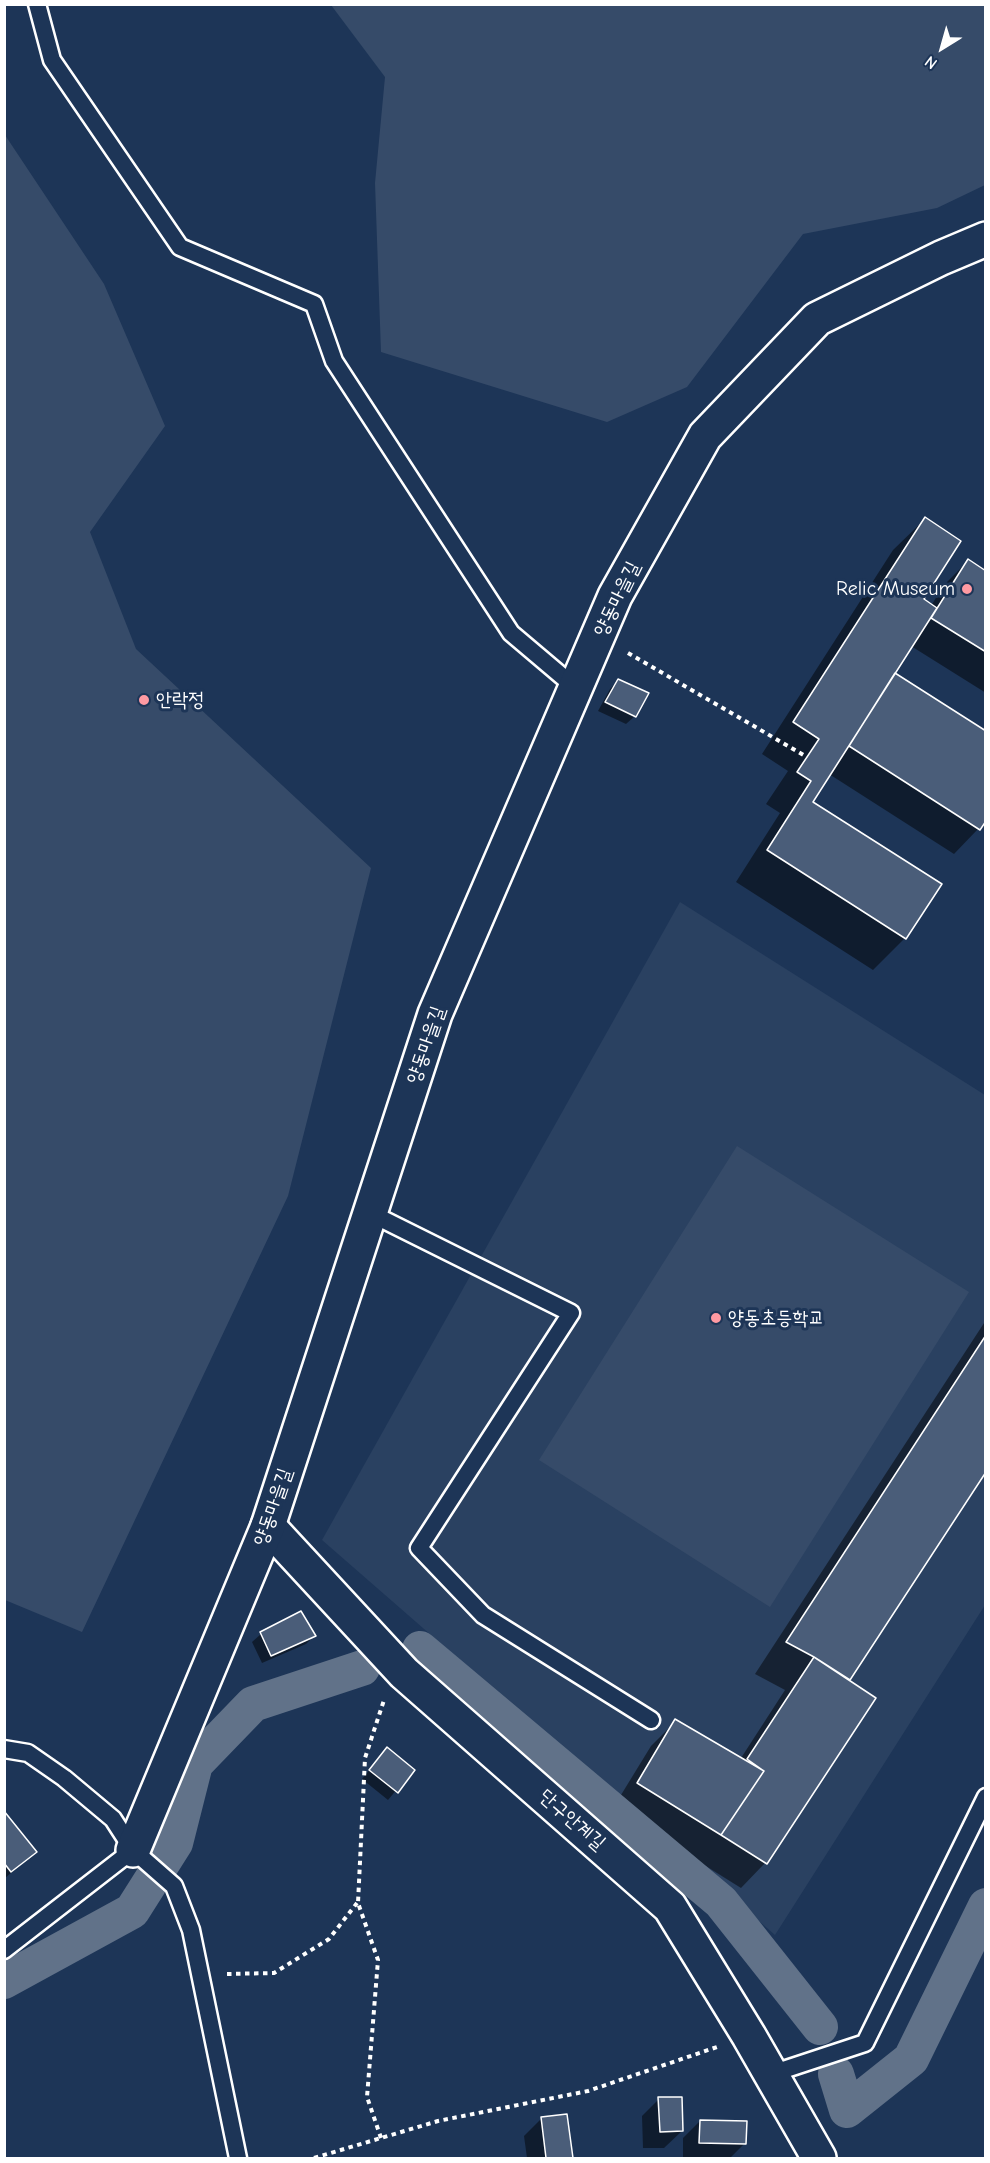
<!DOCTYPE html>
<meta charset="utf-8">
<style>
body{margin:0}
#map{position:relative;width:990px;height:2163px;overflow:hidden;background:#1d3557;font-family:"Comic Neue",sans-serif}
canvas{display:block}
.frame{position:absolute;inset:0;border:6px solid #fff;pointer-events:none}
.north{position:absolute;left:912px;top:18px;width:60px;height:60px;-webkit-text-stroke:4px #1d3557;paint-order:stroke;rotate:217deg;font-size:16px;font-weight:700;line-height:24px;text-align:center;color:#fff}
.north::after{content:'';display:block;margin:auto;width:21px;height:27px;background:#fff;clip-path:polygon(50% 0,100% 100%,50% 72%,0 100%)}
</style>
<div id="map">
<canvas width="990" height="2163"></canvas>
<div class="frame"></div>
<div class="north">N</div>
</div>
<script>
const ctx = document.querySelector('canvas').getContext('2d');
ctx.lineJoin = 'round';
function fill(path, color) {
  ctx.fillStyle = color;
  ctx.fill(path, 'evenodd');
}
function trace(path, color, width, dash) {
  ctx.strokeStyle = color;
  ctx.lineWidth = width;
  ctx.lineCap = dash ? 'butt' : 'round';
  ctx.setLineDash(dash || []);
  ctx.stroke(path);
}
function drawText(font, color, halo, rows, align = 'center') {
  ctx.font = font + ' "Comic Neue","Poor Story",sans-serif';
  ctx.lineWidth = 6;
  ctx.setLineDash([]);
  ctx.textBaseline = 'middle';
  ctx.strokeStyle = halo;
  ctx.fillStyle = color;
  for (const [text, x, y, turn = 0] of rows) {
    ctx.save();
    ctx.translate(x, y);
    ctx.rotate((+turn || 0) * Math.PI / 180);
    ctx.textAlign = isNaN(turn) ? turn : align;
    if (halo) ctx.strokeText(text, 0, 0);
    ctx.fillText(text, 0, 0);
    ctx.restore();
  }
}
fill(new Path2D(`
 M680,902L985,1095V1605L775,1935L322,1540Z`), '#2a4161');
fill(new Path2D(`
 M331,5H985V185L937,208L803,234L687,387L607,422L381,352L375,183L385,77Z
 M5,135L104,284L165,426L90,532L136,649L371,868L288,1196L82,1632L5,1600Z
 M737,1146L969,1292L770,1607L539,1460Z`), '#364b69');
fill(new Path2D(`
 M925,519L921,600L931,606L943,586L968,561L986,572V693L911,646L893,673L986,818L978,829L954,854L829,774L811,802L940,884L905,938L873,970L736,882L780,813L766,804L788,771L762,754L893,550Z
 M618,681L635,716L626,724L598,711L610,689Z
 M986,1320V1469L847,1681L874,1699L765,1863L741,1888L613,1808L651,1746L676,1721L741,1758L785,1690L755,1674Z
 M300,1613L314,1636L306,1644L262,1663L252,1642L261,1634Z
 M387,1749L413,1770L388,1800L362,1779Z
 M4,1813L35,1852L4,1879Z
 M659,2099L682,2131L664,2148H643L642,2116Z
 M566,2116L572,2158H527L524,2136L541,2119Z
 M700,2121L745,2143L730,2158H683V2138Z`), '#0007');
trace(new Path2D(`
 M420,1649L721,1902L820,2027
 M4,1981L132,1911L175,1843L195,1764L253,1704L362,1668
 M836,2074L847,2110L911,2059L986,1906`), '#617289', 36);
const building = new Path2D(`
 M925,517L961,541L924,599L937,608L813,802L942,884L906,939L767,850L811,781L797,772L819,739L793,722Z
 M968,559L986,571V652L931,618Z
 M895,673L986,731V821L980,830L849,746Z
 M618,679L649,693L636,717L605,702Z
 M986,1335V1472L850,1680L814,1657L786,1642Z
 M301,1611L316,1636L271,1656L260,1632Z
 M814,1657L876,1698L767,1864L721,1835L764,1771L747,1759Z
 M675,1719L764,1771L721,1835L637,1783Z
 M387,1747L415,1770L398,1793L369,1770Z
 M4,1811L37,1852L11,1872L4,1863Z
 M658,2097H682L683,2131L660,2132Z
 M567,2114L573,2158H546L541,2117Z
 M700,2120L747,2121L746,2144L699,2143Z`);
fill(building, '#4a5d79');
trace(building, '#fff', 1.5);
const lane = new Path2D(`
 M37,4L52,60L180,247L314,304L334,361L511,633L576,688
 M370,1213L571,1313L419,1548L483,1615L651,1720
 M4,1749L28,1753L64,1778L113,1819L133,1850L174,1886L191,1930L238,2158
 M4,1950L133,1850
 M771,2074L865,2043L986,1797`);
const street = new Path2D(`
 M268,1526L404,1673L670,1907L749,2036L819,2158`);
const secondary = new Path2D(`
 M133,1850L268,1526L435,1014L615,596L705,436L817,319L941,258L986,239`);
trace(lane, '#fff', 21);
trace(street, '#fff', 38);
trace(secondary, '#fff', 38);
trace(new Path2D(`
 M628,653L807,757
 M227,1974L274,1973L329,1939L357,1903
 M381,2138L367,2097L378,1960L358,1903L365,1758L384,1700
 M314,2158L438,2121L588,2091L717,2047`), '#fff', 4, [4.5, 4.5]);
trace(lane, '#1d3557', 16);
trace(street, '#1d3557', 33);
trace(secondary, '#1d3557', 33);
for (const [x, y, r, color] of [
 [967,589,6,"#ff9aa2"],
 [144,700,6,"#ff9aa2"],
 [716,1318,6,"#ff9aa2"]
]) {
  const dot = new Path2D();
  dot.arc(x, y, r, 0, 2 * Math.PI);
  ctx.fillStyle = color;
  ctx.fill(dot);
  trace(dot, '#1d3557', 2);
}
drawText('20px', '#fff', '#1d3557', [
 ["Relic Museum",955,589,"right"],
 ["안락정",156,700],
 ["양동초등학교",728,1318]
], 'left');
drawText('20px', '#fff', '#1d3557', [
 ["양동마을길",617,599,-64],
 ["양동마을길",426,1045,-71],
 ["양동마을길",273,1507,-71],
 ["단구안계길",572,1820,41]
]);
</script>
